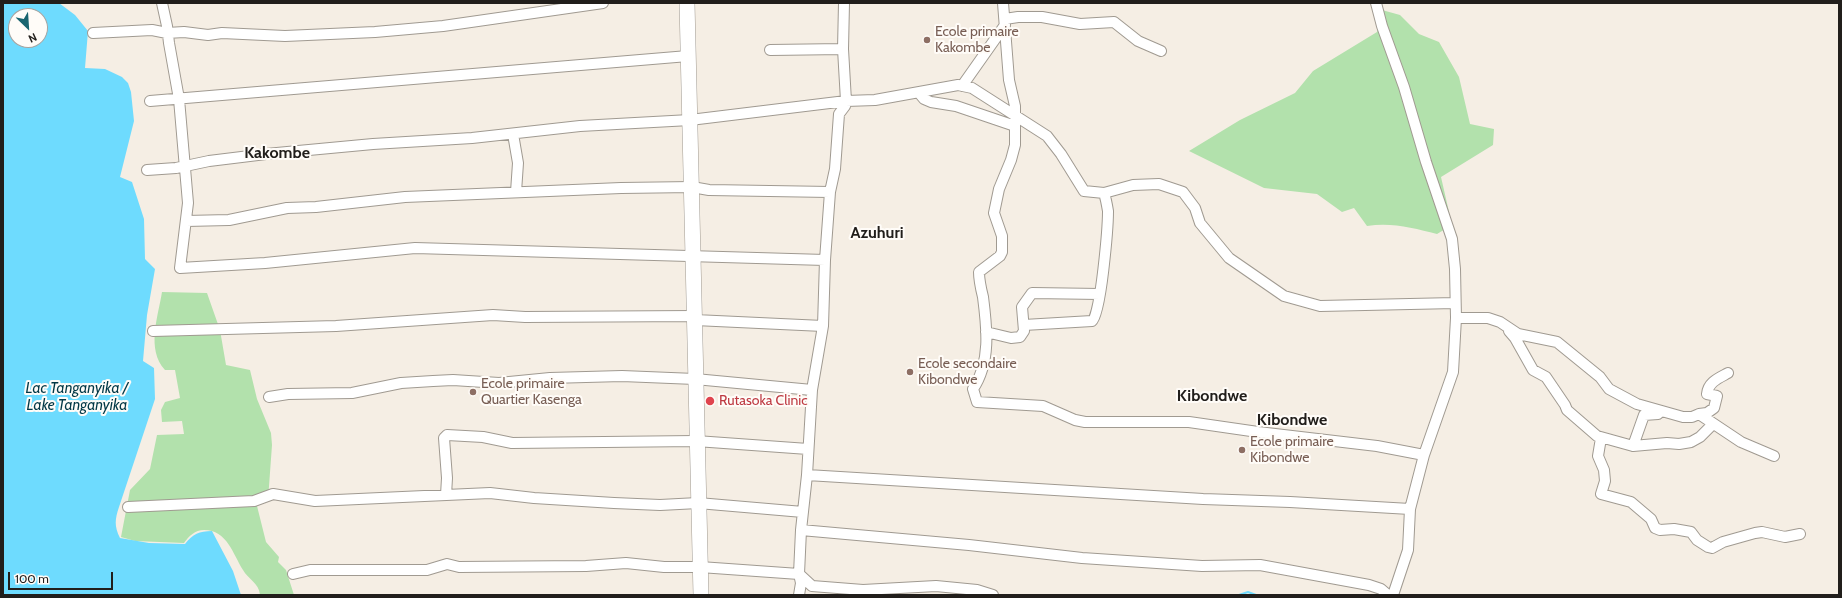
<!DOCTYPE html>
<style>
body{margin:0}
#map{position:relative;width:1842px;height:598px;overflow:hidden;background:#f5eee4;font-family:Cabin,sans-serif}
canvas{display:block}
.frame{position:absolute;inset:0;border:4px solid #211e1b;pointer-events:none}
.north{position:absolute;left:8px;top:8px;width:40px;height:40px;box-sizing:border-box;background:#fffcf8;border:1px solid #a6a3a0;border-radius:50%;rotate:155deg;font-size:11px;font-weight:700;line-height:16px;text-align:center;color:#211e1b}
.north::after{content:'';display:block;margin:auto;width:14px;height:18px;background:#196570;clip-path:polygon(50% 0,100% 100%,50% 72%,0 100%)}
.scale{position:absolute;left:8px;top:572px;width:105px;height:18px;box-sizing:border-box;border:2px solid #211e1b;border-top:0;padding-left:5px;font-size:12px;line-height:14px;white-space:nowrap;color:#211e1b;-webkit-text-stroke:3px #fffcf8;paint-order:stroke}
</style>
<div id="map">
<canvas width="1842" height="598"></canvas>
<div class="frame"></div>
<div class="north">N</div>
<div class="scale">100 m</div>
</div>
<script>
const ctx = document.querySelector('canvas').getContext('2d');
ctx.lineJoin = 'round';
function fill(path, color) {
  ctx.fillStyle = color;
  ctx.fill(path, 'evenodd');
}
function trace(path, color, width, dash) {
  ctx.strokeStyle = color;
  ctx.lineWidth = width;
  ctx.lineCap = dash ? 'butt' : 'round';
  ctx.setLineDash(dash || []);
  ctx.stroke(path);
}
function drawText(font, color, halo, rows, align = 'center') {
  ctx.font = font + ' Cabin,sans-serif';
  ctx.lineWidth = 4;
  ctx.setLineDash([]);
  ctx.textBaseline = 'middle';
  ctx.strokeStyle = halo;
  ctx.fillStyle = color;
  for (const [text, x, y, turn = 0] of rows) {
    ctx.save();
    ctx.translate(x, y);
    ctx.rotate((+turn || 0) * Math.PI / 180);
    ctx.textAlign = isNaN(turn) ? turn : align;
    if (halo) ctx.strokeText(text, 0, 0);
    ctx.fillText(text, 0, 0);
    ctx.restore();
  }
}
fill(new Path2D(`
 M1382,10L1400,15L1419,34L1439,42L1459,77L1470,124L1494,129L1493,145L1441,177L1452,225L1437,234C1414,228 1391,222 1367,226L1354,208L1342,212L1317,194L1264,188L1189,151L1240,120L1295,93L1313,71L1377,32Z
 M162,292L207,293L220,330L226,365L250,370L257,399L271,433L272,445L268,500L256,502L266,542L279,557L278,562L286,570L294,595H260C259,583 248,579 243,570C233,554 227,530 204,530C195,530 189,536 184,543L135,541L121,537L130,490L150,469L157,435L184,434L182,421L162,422L161,410L165,402L180,398L175,370H165C146,349 158,317 162,292Z`), '#b2e1ac');
fill(new Path2D(`
 M3,3H59L75,15L88,31L85,68L105,69L122,77L128,83L131,92L134,121L120,177L132,182L144,219L145,259L155,269L147,315L143,361L154,368L155,399L119,507C115,519 114,526 120,538L149,543L185,544C193,534 199,531 212,531L233,571L241,595H3ZM16,16H40V40H16Z`), '#6edbfe');
trace(new Path2D(`
 M1239,595L1248,592L1256,595`), '#6edbfe', 2);
const minor = new Path2D(`
 M162,3L167,26L169,43L179,99L188,203L180,268L265,263L415,248L825,260
 M1003,3L1009,80L1015,106V145L1011,160L999,189L994,213L1002,236V252L1000,256L979,272C979,281 981,289 983,297C987,328 991,362 973,389L977,402L1043,406L1075,420L1085,422H1189L1258,432L1377,446L1424,455
 M1376,3L1382,26L1404,87L1426,162L1452,239L1455,269L1456,318L1453,372L1424,455L1410,509L1408,550L1393,595
 M1005,19L1018,17H1042L1080,24L1114,22L1138,41L1161,51
 M93,33L152,30L167,33L184,32L208,35L222,33L285,36L375,32L443,26L603,3
 M770,50L843,49
 M962,86L1005,25
 M919,93L924,99L931,102L956,106L1015,126
 M150,101L688,56
 M513,134L518,163L516,192
 M147,170L176,168L209,161L266,154L373,144L472,138L580,126L690,120L846,101L875,100L958,85L972,88L1047,136L1061,154L1084,191L1104,193L1133,185L1159,184L1183,192L1195,208L1200,223L1229,258L1284,296L1320,306L1455,303
 M186,221L229,220L287,208L316,207L405,197L621,188L692,187L709,190L830,192
 M1456,318H1488L1500,322L1518,334L1557,342L1600,377L1609,389L1637,404L1683,417H1692L1699,414L1741,442L1774,456
 M695,320L823,326
 M1024,325L1092,321C1101,315 1108,226 1108,211C1107,205 1106,199 1104,193
 M153,331L336,326L493,315L525,317L695,316
 M1509,331L1515,338L1533,370L1546,377L1565,405L1567,410L1597,436L1633,446L1667,443L1679,444L1691,442L1700,437L1713,424
 M986,332L1011,338L1020,337L1024,331L1022,307L1032,293L1100,294
 M269,397L288,394L352,393L401,383L433,381L453,380L499,383L550,378L622,376L695,379L812,390
 M1699,414L1707,413L1714,408L1717,396L1707,394C1708,382 1719,378 1728,373
 M1601,438L1598,456L1604,470L1605,481L1601,494L1631,502L1651,519L1655,528L1660,530L1674,529L1691,532L1697,540L1708,547L1712,548L1723,542L1755,533L1762,532L1785,537L1800,534
 M1633,446L1644,415L1658,414
 M807,475L1203,499L1290,502L1410,509
 M446,495L447,478L444,438L447,435L483,437L512,443L696,441L808,449
 M128,507L254,501L273,494L315,501L490,493L534,498L614,503L660,505L698,503L803,512
 M801,530L969,545L1082,558L1202,566L1260,565L1369,585L1381,589L1388,595
 M293,574L310,570H427L447,564L459,567L586,566L626,563L664,567H700L799,574L812,586L863,590L936,586L977,590L993,595
 M799,595L801,583L799,574L801,530L807,475L812,390L823,326L825,260L830,192L835,169L839,114L845,106L846,101L843,49L844,3`);
const highway = new Path2D(`
 M687,3L701,595`);
trace(minor, '#a09a91', 12);
trace(highway, '#a09a91', 16);
trace(minor, '#fff', 10);
trace(highway, '#fff', 15);
for (const [x, y, r, color] of [
 [927,40,4,"#8d6e63"],
 [910,372,4,"#8d6e63"],
 [473,392,4,"#8d6e63"],
 [710,401,5,"#e0444e"],
 [1242,450,4,"#8d6e63"]
]) {
  const dot = new Path2D();
  dot.arc(x, y, r, 0, 2 * Math.PI);
  ctx.fillStyle = color;
  ctx.fill(dot);
  trace(dot, '#fffcf8', 1.5);
}
drawText('14px', '#785e54', '#fffcf8', [
 ["Ecole primaire",935,32],
 ["Kakombe",935,48],
 ["Ecole secondaire",918,364],
 ["Kibondwe",918,380],
 ["Ecole primaire",481,384],
 ["Quartier Kasenga",481,400],
 ["Ecole primaire",1250,442],
 ["Kibondwe",1250,458]
], 'left');
drawText('14px', '#be3a42', '#fffcf8', [
 ["Rutasoka Clinic",719,401]
], 'left');
drawText('italic 15px', '#023846', '#fffcf8', [
 ["Lac Tanganyika /",77,389],
 ["Lake Tanganyika",77,406]
]);
drawText('bold 16px', '#211e1b', '#fffcf8', [
 ["Kakombe",277,153],
 ["Azuhuri",877,233],
 ["Kibondwe",1212,396],
 ["Kibondwe",1292,420]
]);
</script>
